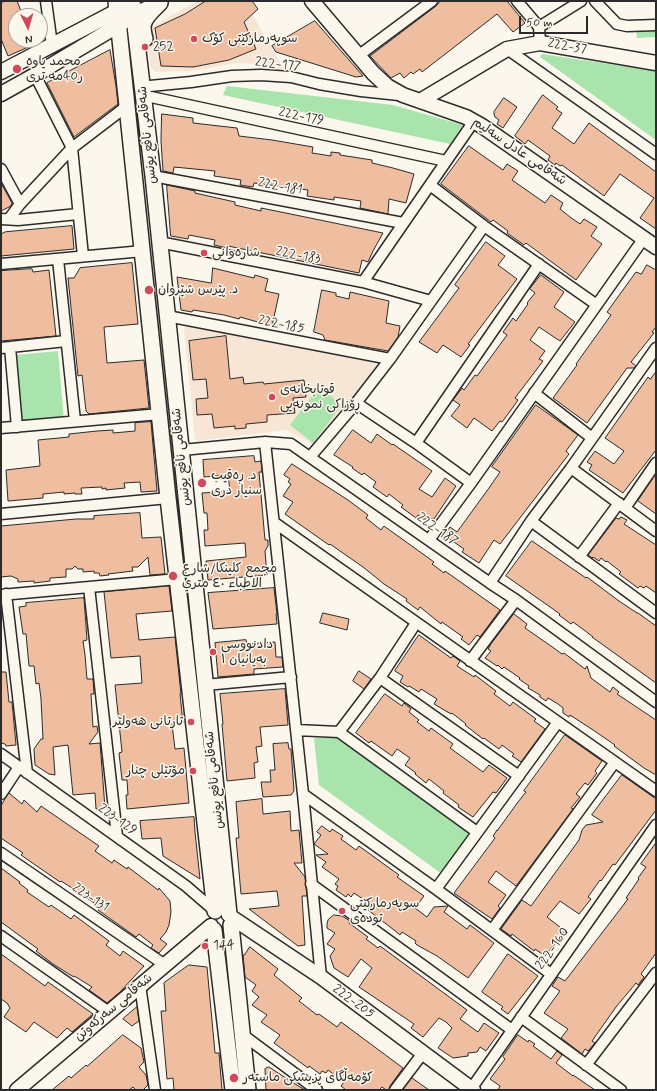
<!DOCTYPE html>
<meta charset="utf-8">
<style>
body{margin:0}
#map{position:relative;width:657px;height:1091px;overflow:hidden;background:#fbf7ec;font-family:Mynerve,sans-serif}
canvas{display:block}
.frame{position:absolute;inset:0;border:2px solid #2b2b2b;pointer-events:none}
.north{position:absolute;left:8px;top:8px;width:40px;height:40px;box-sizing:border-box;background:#fbf7ec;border:1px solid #a8a59f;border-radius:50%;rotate:175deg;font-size:11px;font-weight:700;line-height:16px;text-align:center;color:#2b2b2b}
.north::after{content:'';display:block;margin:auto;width:14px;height:18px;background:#d1495b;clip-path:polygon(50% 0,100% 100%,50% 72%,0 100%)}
.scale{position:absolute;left:519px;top:16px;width:69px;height:18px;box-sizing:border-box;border:2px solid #2b2b2b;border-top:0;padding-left:5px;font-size:12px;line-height:14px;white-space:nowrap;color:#2b2b2b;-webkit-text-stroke:3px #fbf7ec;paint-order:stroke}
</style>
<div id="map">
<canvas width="657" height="1091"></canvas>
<div class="frame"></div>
<div class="north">N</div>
<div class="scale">50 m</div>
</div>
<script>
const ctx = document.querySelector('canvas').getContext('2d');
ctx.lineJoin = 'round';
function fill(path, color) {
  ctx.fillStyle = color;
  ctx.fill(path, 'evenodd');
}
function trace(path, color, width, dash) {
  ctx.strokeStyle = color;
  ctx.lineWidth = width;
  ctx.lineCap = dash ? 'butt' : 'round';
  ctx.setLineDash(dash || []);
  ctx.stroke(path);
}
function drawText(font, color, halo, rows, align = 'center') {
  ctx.font = font + ' Mynerve,"Playpen Sans Arabic",sans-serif';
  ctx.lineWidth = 3;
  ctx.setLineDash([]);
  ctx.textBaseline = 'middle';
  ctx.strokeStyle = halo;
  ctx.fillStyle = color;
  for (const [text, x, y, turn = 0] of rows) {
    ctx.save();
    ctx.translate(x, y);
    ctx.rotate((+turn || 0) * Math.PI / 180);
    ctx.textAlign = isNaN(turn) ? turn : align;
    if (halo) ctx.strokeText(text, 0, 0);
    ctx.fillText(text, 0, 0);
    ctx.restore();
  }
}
fill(new Path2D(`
 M197,1H252L258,9L252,14L284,69L258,67L254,64L238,63L191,71L156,72L150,67L146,30Z
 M189,326H194L379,364L314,446L307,441L286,430L197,441L195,439L184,329L185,327Z`), '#f7e6d5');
fill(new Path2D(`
 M656,27V37L637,38L636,29Z
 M542,54L656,71V140L540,57Z
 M227,86L393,105L463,125L450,144L223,95Z
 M58,351L64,421L22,424L16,355Z
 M319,387L342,405L313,443L290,425Z
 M314,738H342L472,832L442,874L319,785Z`), '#a8e4ab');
const building = new Path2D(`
 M6,1H17L23,16H16V40H44L8,56L1,39V3Z
 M206,1H252L258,9L244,22L256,49L229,60L193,67L161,66L155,28L185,14Z
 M441,1H507L525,23L513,32L497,14L422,72L420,69L413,74L411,72L404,78L400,73L391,78L370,56L436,6Z
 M315,21L363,76L356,77L276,52L272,46Z
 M110,50L116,86L118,104L74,137L47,83Z
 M543,95L558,107L556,109L562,113L552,128L574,144L589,123L656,172V229L640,218L654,198L620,174L604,196L562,165L560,166L556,163L555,165L548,160L550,156L528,140L525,144L515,136Z
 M504,98L517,107L503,128L497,124L499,120L495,117L494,114V112Z
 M162,114L193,118V123L237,128L239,136L272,140L313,147L312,153L331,156V152L340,153V155L372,160V163L393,168L414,174L406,203L389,199L388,214L360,208L361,201L334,197V200L307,196L308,190L254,183L253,187L240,185L241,180L214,176L215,171L174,167L173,173L163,171L161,141Z
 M469,146L503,170L507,164L518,171L512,180L545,203L551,195L563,203L560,209L570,217L580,224L584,219L597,227L591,236L602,244L576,280L526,243L524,245L507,233L508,231L493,220L491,222L441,184Z
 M1,183L12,203L11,206L1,211Z
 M167,185L195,191V193L235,202V205L261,211V208L276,211L383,233L373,251L368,262L362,260L359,273L228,246L227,248L214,245L215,240L189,235L188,239L171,236Z
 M72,226L74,249L1,256V234L5,232Z
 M486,242L505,256L498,265L517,279L468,344L470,345L461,357L443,345L437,353L419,342L459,288L455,285Z
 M132,263L138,324L104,327L107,363L144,360L149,408L89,414L86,411L82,375L78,376L68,278H74L80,268Z
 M647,265L656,270V327L652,332L654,333L631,362L636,366L634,368H627L587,423L553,398L577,365L576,364L611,315L607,312L636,272L641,274Z
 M213,268L254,278L255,275L268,279L265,291L279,294L272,326L240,317L239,319L224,315L193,310L192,312L181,310L177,277L211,283Z
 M32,269L33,272L49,270L56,336L1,341V271Z
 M541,275L564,292L554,307L575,322L560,341L539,327L530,340L545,351L539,359L543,361L515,398L518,400L511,410L502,422L500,421L492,431L474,418L467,428L451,416L460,405L453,400L462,388L464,390L475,375L477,376L507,335L503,332L513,318L516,321L528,304L527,303L535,293L530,289Z
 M322,290L336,293V296L349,299L350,292L389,301L386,323L400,326L398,337L388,351L325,340L323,335L314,332Z
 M226,336L230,379L243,377L244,384L263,382L264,384L304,380L306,397L293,398L295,413L267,415V422L246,424V428L235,429V426L214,428L212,414L197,415L196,399L208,398L206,379L193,380L189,341Z
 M656,372V450L623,493L589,470L592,465L587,462L595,451L614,464L624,451L605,438L648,377L650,379Z
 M536,405L578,435L566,451L569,454L500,544L494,540L479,563L462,552L464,549L444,535L450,527L457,532L489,488L500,472L492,467Z
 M151,422L157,491L141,492L140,482L124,483L125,488L106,490V488L102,489V487L81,488L82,494H75V493L64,494V492L43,494V498L8,501L6,470L40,466L38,440L69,437V434L97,431L113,430V433L135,431V423Z
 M353,430L371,443L377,434L392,445L393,444L432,471L419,489L432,497L445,478L456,486L434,519H423L418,515L416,518L401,507L403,505L389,494L387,497L373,487L376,482L364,473L362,475L352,468L353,467L334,455Z
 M254,456L255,462L261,461L262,472H259L265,540H268V546L265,551L267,575L208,580L206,561L246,557L245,543L205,546L204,530H208L207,513H204L202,493L230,491L228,475L204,477L203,460Z
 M292,464L348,500L368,515L366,518L381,530L384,526L434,562L432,564L444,573L445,571L500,610L480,637L477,635L469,645L461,639L463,637L442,622L441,624L420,607L418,610L406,601L407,599L384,584L363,567L330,544L329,545L285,514L293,502L283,496L291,484L288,482L290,479L284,475Z
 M656,474V514L638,501Z
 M140,513L142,538L161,537L165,574L150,575L148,557L138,567H132L133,571L108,574L109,575L100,576L99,573H94V571L83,572V569H78L75,566L72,569H66V577L50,578V581L34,583V581L18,582V579L11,576L1,577V526L76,519H94V516Z
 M621,517L627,520L624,524L656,545V593L646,586L644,588L640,586L638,588L619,574L621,572L607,561L606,562L601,558L599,561L593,557L592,558L588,555L616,518L619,519Z
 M532,541L586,578L587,577L619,601L637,613H638L656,626V683L592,637H593L584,630L573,622L571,624L559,615L560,614L506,576Z
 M169,586L172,611L136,614L139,640L175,637L181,694H180L183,723L172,724L175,749L184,748L189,803L127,809L126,795H128L127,780H122L119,753L122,752L115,685L142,683L141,670L140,656L111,658L104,592Z
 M274,588L277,614H276L277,624L213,629L208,593Z
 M84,598L87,640L83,641L85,655L87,679H93L94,694H91L93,727L97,726L98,732L89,744L100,743L105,808L96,809L95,793L73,795L68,745L53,747L55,775L49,774L35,765L34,749L41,739H43L41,699L39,683L36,684L34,666H29L26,634H23L19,607L26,606V603Z
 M323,613L349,619L347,630L320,623Z
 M514,614L527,624L525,628L551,646L562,654L564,653L585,669L587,666L591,678L610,692L613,687L619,692L617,694L656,720V775L644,768L614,746L615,745L593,730L570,715L569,717L563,713V708L558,704L548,698L546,701L540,697V695L528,688L529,686L519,679L520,678L504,667L502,669L498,665L497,666L485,658L491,651L488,649L491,644Z
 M419,635L451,658L453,656L460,661L457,666L474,677L475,675L496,691L494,694L510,706L513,702L536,719L534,721L545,729L521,762L512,756L514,754L502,745L499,749L484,738L483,739L465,725L466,724L452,713L451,714L434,704L437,699L421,689L419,692L409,686L408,687L400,682L403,676L395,671Z
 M246,640L247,644L275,642L276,657H282L283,667L254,669V674L218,677L215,643Z
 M359,671L371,679L364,689L353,681Z
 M1,672H6L9,702H12L16,745L6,746L5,744L1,743Z
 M285,689L288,725L260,727L262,746L256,747L258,762L254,763L255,778L227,781L222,724H223L220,694Z
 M385,694L402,706L404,703L411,709L409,712L419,720L417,722L429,731L431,728L453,744L450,748L483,772L489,765L507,778L496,793L493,792L473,817L458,807L459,805L443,793L444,791L429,779L426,783L415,774L416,773L405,765L410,758L397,749L392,756L371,741L369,743L356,733Z
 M565,735L602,761L595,771L597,773L588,785L585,783L576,794L580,797L571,808L573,809L516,886L496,871L488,882L506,895L498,906L500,908L492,919L454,893L495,838L493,836L497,830V831L518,802L526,792L524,791Z
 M288,743L289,749H291L294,791L291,795L263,797L261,782H271L270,770H275L273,744Z
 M622,775L656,799V810L615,865L613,864L601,881L600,880L588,897L591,899L579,914L560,901L547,917L565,931L545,956L535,949L534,951L512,934L511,936L501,929L522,900L531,906L579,840L582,830L586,825L603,822L592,815Z
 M9,793L22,804L24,800L37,812L41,806L99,846L95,851L112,863L114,860L127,869L128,867L158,890L159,888L170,901L171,912L169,925L166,932L160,939L167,944L159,953L151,948L153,945L139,934L136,937L98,910L100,907L72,888L61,881L60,882L21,855L23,853L1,838V806Z
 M262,799L263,814L290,811L291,831L299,830L302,863H294L305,877L307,896H302L305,945L298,946L249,909L279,906L277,891L241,894L236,838H239L236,802Z
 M194,817L195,832L200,879L163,856L161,838L142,839L140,821Z
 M322,826L330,832L332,829L343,836L341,839L356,850L359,846L399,875L397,877L424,896L415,908L427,917L434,907L448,906L444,912L467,929L470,925L494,943L468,978L437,956L417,945L415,943L416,941L402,932L400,935L394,930L368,910L372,905L354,893L351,897L348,894L346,897L336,890L338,886L335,884L339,879L322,867L326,862L316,855L328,854L314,844L321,835L317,832Z
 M656,843V953L641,974L644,977L638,985L636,983L616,1007L592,1041L595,1043L588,1051L585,1049L582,1054L561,1038L568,1029L544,1013L560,991L552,986L558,977L565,981L628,899L626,898L639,879L638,878L646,867L641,864Z
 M1,868L20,882L19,883L28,890L27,892L49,907L51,905L71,919L74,915L109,941L106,945L120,956L123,951L144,966L119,993L107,1003L89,990L92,987L76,977L72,976L53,964L36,951L38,949L1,922Z
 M334,915L342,916L350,921L349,923L368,937L366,939L378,948L380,946L467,1010L460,1019L478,1032L484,1023L499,1033L486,1051L480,1047L477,1052L468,1053V1056L453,1058L438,1048L452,1028L446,1022L439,1018L423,1037L411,1028L414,1024L359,987L372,968L361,959L348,977L334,968L330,956L335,949L327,944L335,933L327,928V924L328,920Z
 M250,947L278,969L274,975L302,998L299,1001L317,1015L319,1014L337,1027L341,1022L403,1068L390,1086L389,1090H386L382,1087L379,1090H346L341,1086L344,1082L328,1070L326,1073L322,1071L320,1074L309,1066L308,1068L274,1043L280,1035L261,1022L267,1015L252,1005L259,997L252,991L256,985L245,977L243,955H244Z
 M1,954L45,986L48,982L93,1014L72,1032L67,1028L57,1038L34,1022L26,1032L4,1017L10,1008L7,1003L1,999Z
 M508,954L538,976L508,1014L501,1009L503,1007L482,992Z
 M189,965L207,967L215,1053H219L222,1090H174L173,1078L167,1079L161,1011H166L164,983Z
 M137,1007L139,1021L132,1026L123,1019Z
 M123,1035L141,1048L144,1062L139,1067L146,1075L148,1085L143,1090H136L133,1087L129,1090H52L69,1076L71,1078L86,1065L87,1066Z
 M518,1035L528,1042L529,1040L535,1044L533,1046L551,1059L557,1051L562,1055L556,1063L573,1076V1075L595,1090H498L500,1086L490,1079L505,1059L503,1057Z
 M269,1067L292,1082L305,1090H266L265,1069Z
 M412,1078L429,1090H403Z`);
fill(building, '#efbda0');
trace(building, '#2b2b2b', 1);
const street = new Path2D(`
 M46,1L52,45
 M517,1L539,27
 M595,1L617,24L627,26L656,25
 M540,43L539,27L581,1
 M507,49L656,154
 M358,56L432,1
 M35,75L72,148L83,256
 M150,86L191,82L232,76L261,75L291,77L319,84L361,91L399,95
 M151,97L446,161
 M1,169L20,204
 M153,176L403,223
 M430,185L484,226L597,305
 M1,219L18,220L78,214
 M9,219L20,204L72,148L127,106
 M159,242L363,282L431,301
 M58,259L75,421
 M1,264L143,251
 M363,282L474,121
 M167,316L390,359
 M10,347L17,427
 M1,348L66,341
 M534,393L592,438
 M356,403L416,443L471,483
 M1,428L160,414
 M265,442L303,794L321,977
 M416,443L539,264
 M182,450L265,442L291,444L490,583L516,600L656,702
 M310,457L356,403L390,359L484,226
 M571,468L656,531
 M625,508L656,463
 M1,514L168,498
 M531,521L656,613
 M275,523L656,791
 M429,540L471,483L644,238
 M579,557L619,503
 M490,583L531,521L571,468L656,348
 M89,587L117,836
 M6,594L27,773
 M1,595L178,579
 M470,661L516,600
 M380,678L519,776
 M205,685L291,677
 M296,730L339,732L477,832
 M339,732L380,678L416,623
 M1,754L186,886L215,911
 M1,794L19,767
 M303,794L436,889L551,974
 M1,853L165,965
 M311,884L512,1030
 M436,889L558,722
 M492,930L615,762
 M1,936L109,1012
 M140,985L155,1090
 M521,1017L621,1090
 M243,1035L317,1090
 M586,1065L656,973
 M471,1089L656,825
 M395,1090L423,1053`);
const secondary = new Path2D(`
 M312,1L373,73L387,86L403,95L466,117L482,126L656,247
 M1,72L117,11L125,5
 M1,94L35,75L119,25L134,14L160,3
 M420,101L507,49L540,43L656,63
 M231,917L321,977L473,1090
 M17,1090L211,926`);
const primary = new Path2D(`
 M116,1L168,498L215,911
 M132,1L153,176L229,914
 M145,39C144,35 143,30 143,26C144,17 154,9 160,3
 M231,925L248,1090
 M214,930L233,1090`);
trace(street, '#2b2b2b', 13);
trace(secondary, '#2b2b2b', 17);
trace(primary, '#2b2b2b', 18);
trace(street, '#fbf7ec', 10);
trace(secondary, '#fbf7ec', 14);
trace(primary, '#fbf7ec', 15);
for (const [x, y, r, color] of [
 [194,39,4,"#d1495b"],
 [145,47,4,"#d1495b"],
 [17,69,5,"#d1495b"],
 [204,253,4,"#d1495b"],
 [149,290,5,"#d1495b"],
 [272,397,4,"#d1495b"],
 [202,483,5,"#d1495b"],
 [173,576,5,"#d1495b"],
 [213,652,4,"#d1495b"],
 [191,722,4,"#d1495b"],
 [193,771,4,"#d1495b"],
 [342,911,4,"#d1495b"],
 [205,946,4,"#d1495b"],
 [234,1078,5,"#d1495b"]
]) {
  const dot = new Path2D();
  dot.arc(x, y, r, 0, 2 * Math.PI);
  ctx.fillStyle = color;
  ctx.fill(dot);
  trace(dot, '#fbf7ec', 1.5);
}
drawText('13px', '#2b2b2b', '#fbf7ec', [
 ["سوپەرمارکێتی کۆک",202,39],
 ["252",153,47],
 ["محمد ياوه",26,62],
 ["ر40مه ترى",26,77],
 ["شارەوانی",212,253],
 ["د. پێرس شێروان",158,290],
 ["قوتابخانەی",280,390],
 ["ڕۆزاکی نمونەیی",280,405],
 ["د. ڕەقیب",211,476],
 ["سنیار دری",211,491],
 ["مجمع كلينكا/شارع",182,569],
 ["الاطباء ٤٠ متري",182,584],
 ["دادنووسی",221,645],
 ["بەیانیان ١",221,660],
 ["تارتانی هەولێر",183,722,"right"],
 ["مۆتێلی چنار",185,771,"right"],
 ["سوپەرمارکێتی",350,904],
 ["تودەی",350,919],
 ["144",213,946],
 ["کۆمەڵگای پزیشکی ماستەر",243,1078]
], 'left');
drawText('13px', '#2b2b2b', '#fbf7ec', [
 ["222-37",567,47,10],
 ["222-177",278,65,6],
 ["222-179",301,117,12],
 ["شەقامی نافع یونس",148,135,-96],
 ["شەقامی عادل سەلیم",519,152,34],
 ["222-181",280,187,11],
 ["222-183",298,256,11],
 ["222-185",281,325,11],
 ["شەقامی نافع یونس",182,457,-96],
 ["222-187",437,530,35],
 ["شەقامی نافع یونس",215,780,-96],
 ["223-129",117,820,35],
 ["223-131",90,898,34],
 ["222-160",553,949,-55],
 ["222-205",353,1002,36],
 ["شەقامی سەرکەوتن",114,1008,-40]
]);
</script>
